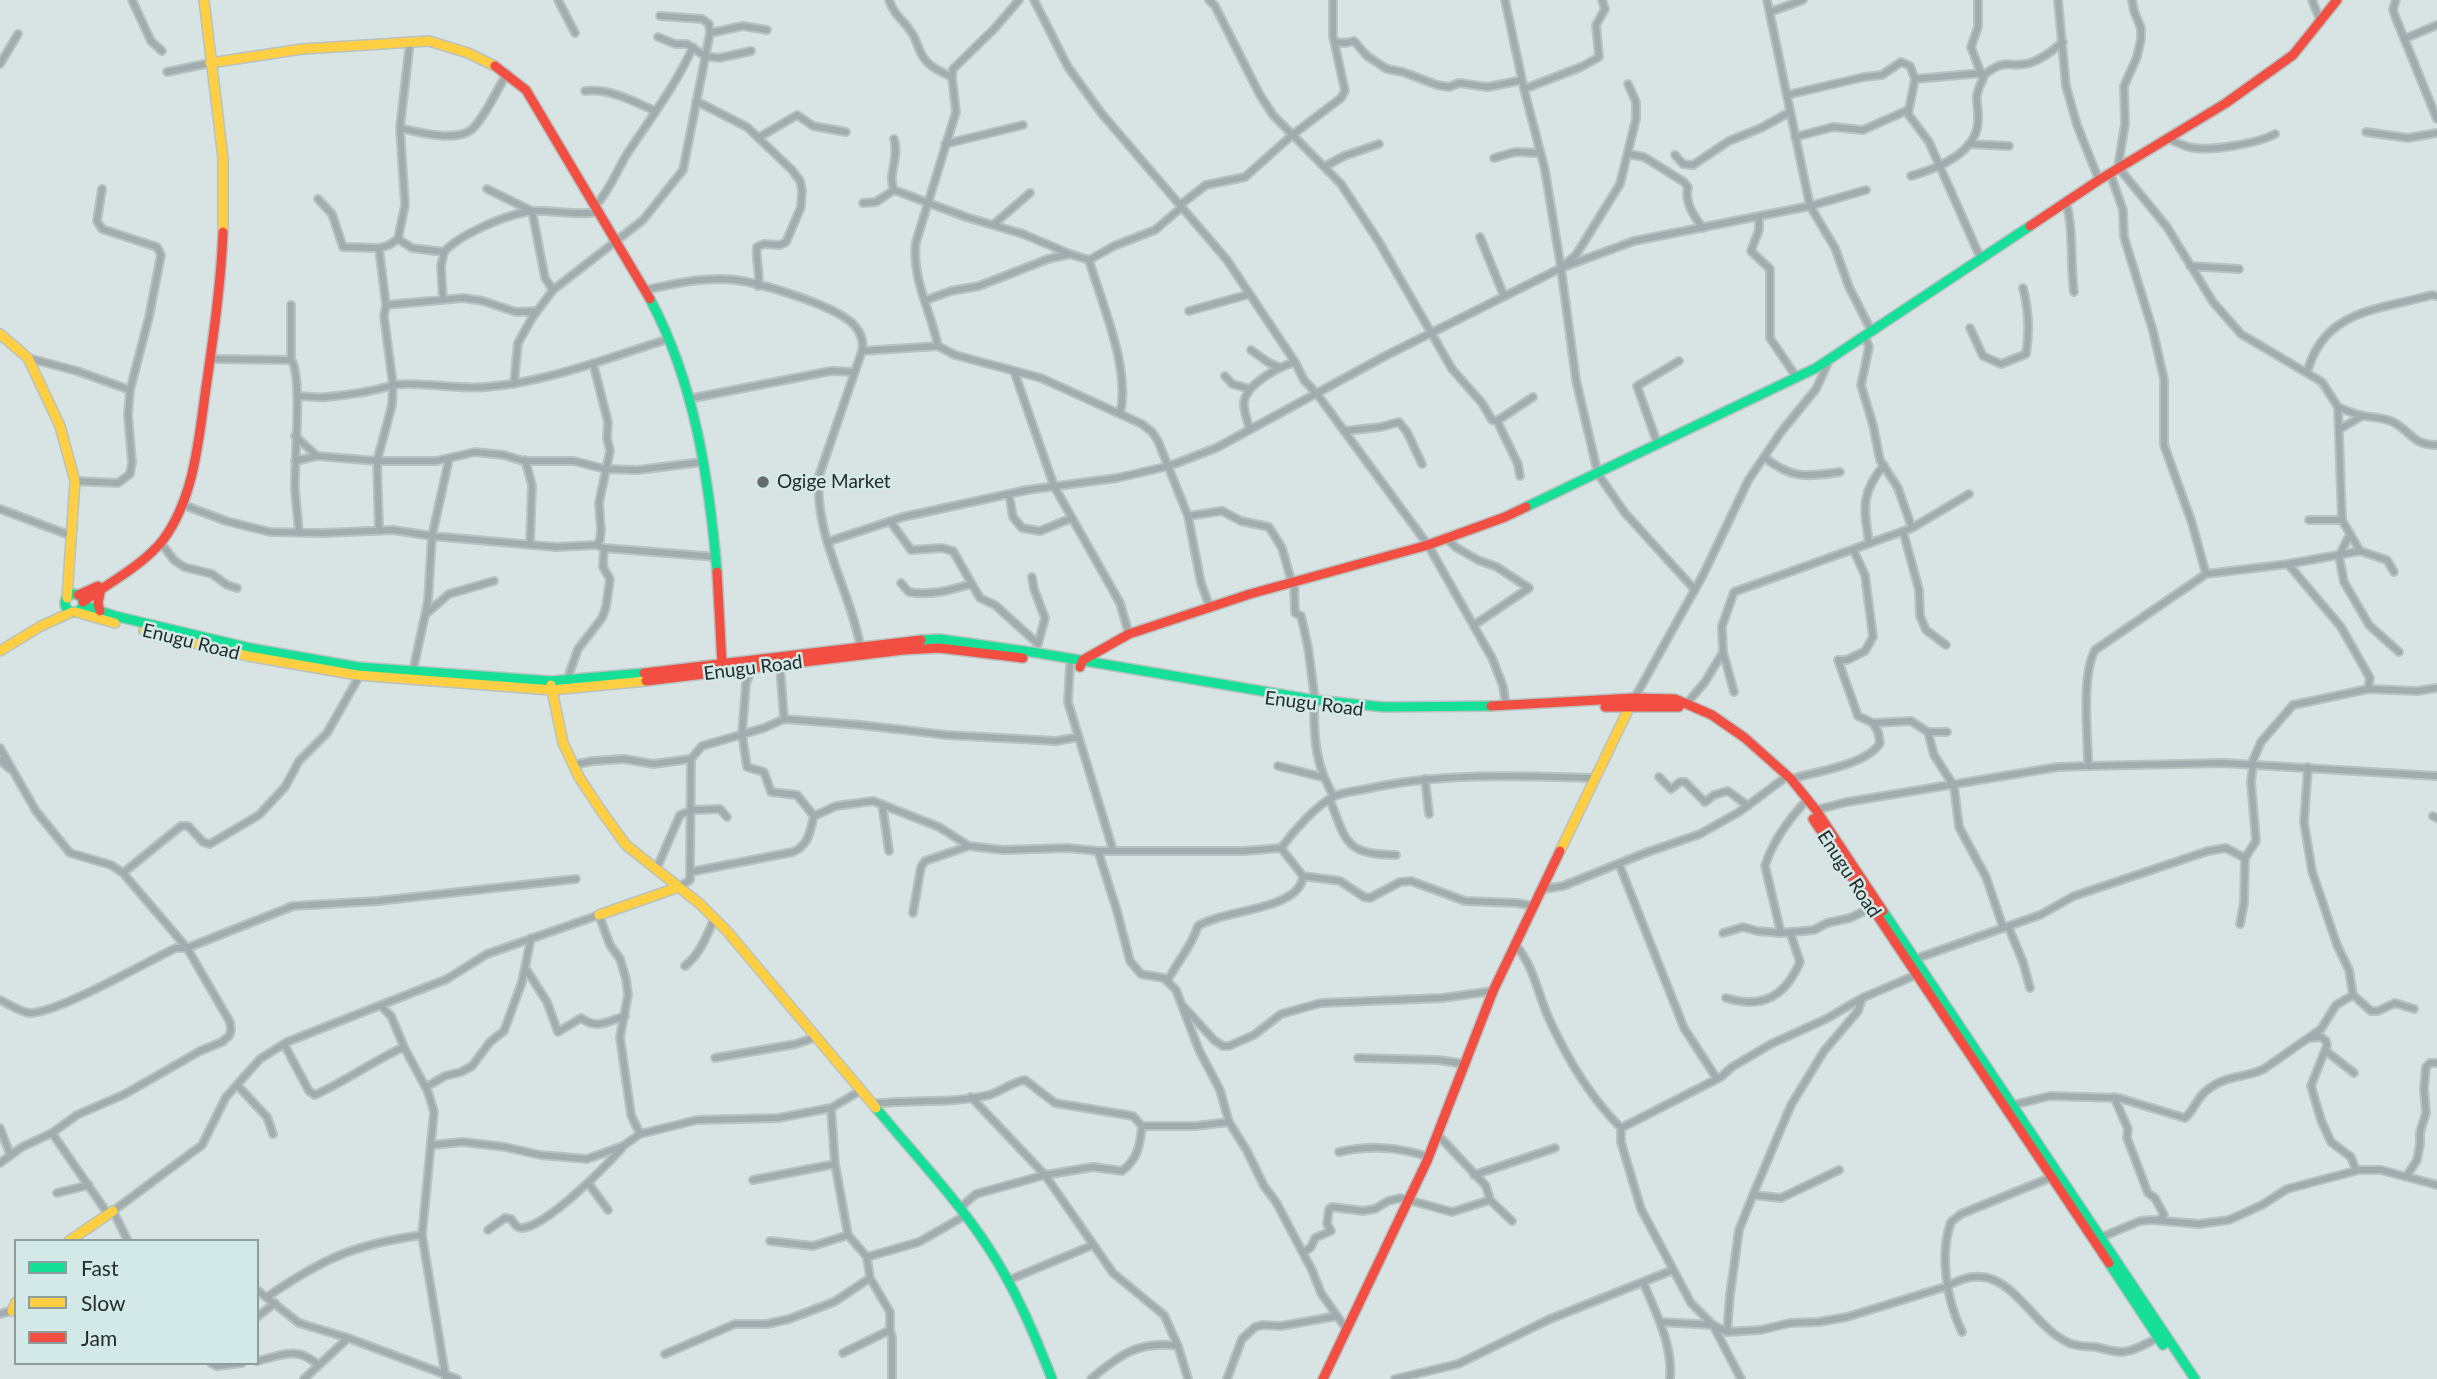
<!DOCTYPE html>
<style>
body{margin:0}
#map{position:relative;width:2437px;height:1379px;overflow:hidden;background:#d8e4e3;font-family:Lato,sans-serif}
canvas{display:block}
.legend{position:absolute;left:14px;top:1239px;width:245px;height:126px;box-sizing:border-box;background:#d3e9e7;border:2px solid #8d9d9c;margin:0;padding:9px 12px;list-style:none;font-size:21px;color:#242c2b}
.legend li{display:flex;align-items:center;gap:14px;height:35px}
.legend b{width:35px;border:2px solid #8d9d9c}
</style>
<div id="map">
<canvas width="2437" height="1379"></canvas>
<ul class="legend">
<li><b style="height:9px;background:#16e098"></b>Fast</li>
<li><b style="height:9px;background:#ffcf43"></b>Slow</li>
<li><b style="height:9px;background:#f24e42"></b>Jam</li>
</ul>
</div>
<script>
const ctx = document.querySelector('canvas').getContext('2d');
ctx.lineJoin = 'round';
function trace(path, color, width, dash) {
  ctx.strokeStyle = color;
  ctx.lineWidth = width;
  ctx.lineCap = dash ? 'butt' : 'round';
  ctx.setLineDash(dash || []);
  ctx.stroke(path);
}
function drawText(font, color, halo, rows, align = 'center') {
  ctx.font = font + ' Lato,sans-serif';
  ctx.lineWidth = 5;
  ctx.setLineDash([]);
  ctx.textBaseline = 'middle';
  ctx.strokeStyle = halo;
  ctx.fillStyle = color;
  for (const [text, x, y, turn = 0] of rows) {
    ctx.save();
    ctx.translate(x, y);
    ctx.rotate((+turn || 0) * Math.PI / 180);
    ctx.textAlign = isNaN(turn) ? turn : align;
    if (halo) ctx.strokeText(text, 0, 0);
    ctx.fillText(text, 0, 0);
    ctx.restore();
  }
}
const street = new Path2D(`
 M132,0L151,41L162,51
 M558,0L575,33
 M889,0C896,19 902,17 911,32C916,38 917,46 921,53C927,66 939,71 952,77
 M1034,0L1068,67L1102,114L1227,260L1295,362L1304,380L1317,394L1428,545L1492,658L1503,686L1506,705
 M1209,0L1215,6L1260,95L1273,115L1341,184L1379,242L1452,369L1482,403L1492,420L1497,421L1518,464L1520,476
 M1505,0L1524,89L1545,170L1561,268L1576,380L1598,474L1625,513L1695,590
 M1767,0L1810,206L1835,248L1849,287L1872,332
 M2058,0L2066,86L2077,125L2099,180
 M2132,0L2134,11L2141,28V39L2137,57L2124,86L2125,124L2118,167L2167,227L2213,302L2241,334L2322,382L2338,407L2342,520L2360,551
 M2312,0L2321,22
 M2396,0L2393,9L2395,16L2437,119
 M1770,12L1803,0
 M710,33L743,26L767,30
 M658,37L675,44H687L705,56L719,58L751,51
 M2404,39L2437,25
 M1335,42L1346,43L1354,41L1367,56L1387,69L1403,72L1437,85L1449,87L1459,83L1488,87L1522,80
 M0,64L18,34
 M167,72L210,63
 M1983,76C2007,56 2008,69 2030,63C2043,59 2053,50 2063,42
 M1915,79L1982,73
 M1524,89L1581,67L1599,57L1596,25L1605,9L1602,0
 M585,91C609,88 633,101 655,111
 M1787,95L1864,77L1882,75L1901,62L1910,66L1915,79L1908,114L1929,142L1981,259
 M696,101L747,127L792,170L800,181L802,190L801,207L786,242L780,245L764,244L757,247C755,261 761,271 758,286
 M400,128C417,132 456,142 471,130C482,122 499,87 507,73
 M2366,132L2408,138L2437,133
 M1795,137L1833,127L1863,130L1908,110
 M758,138L797,115L813,126L846,132
 M2167,138C2176,142 2184,147 2194,148C2212,151 2259,143 2275,134
 M894,139C900,156 887,175 894,190L966,217L1023,234L1070,254
 M945,144L1023,125
 M1969,144L2009,146
 M1628,154L1644,157L1684,182L1688,187C1684,202 1694,217 1703,228
 M1675,155L1683,164L1693,165L1729,141L1761,128L1790,112
 M1494,158L1515,152L1540,153
 M1324,167L1344,156L1379,144
 M2110,173L2123,210L2124,237L2153,331L2164,379V445L2192,523L2206,574
 M1911,176C1936,169 1978,153 1978,120C1979,100 1972,101 1983,79L1971,47L1978,27V0
 M487,189L532,211L545,278L553,290
 M318,199L332,214L343,247L379,248
 M2066,201C2074,232 2070,261 2074,292
 M863,203L876,202L894,190
 M596,205C610,190 616,172 627,154C650,119 676,85 693,47
 M1180,205L1206,185L1245,177L1291,136L1341,98L1345,91L1333,36V0
 M1759,216V230L1751,251L1770,269V338L1797,378
 M994,224L1030,193
 M1480,237L1504,296
 M398,239L405,205L400,128L410,41
 M1089,260C1102,304 1131,370 1120,414
 M1565,264L1576,255L1620,184L1636,119V102L1628,84
 M2190,266L2239,269
 M645,290C674,284 706,276 736,280C764,284 829,304 851,322C860,330 864,340 862,351L819,476C814,537 851,591 861,650
 M443,300L441,266L444,252C460,234 509,213 534,211C557,210 576,216 600,212
 M926,300L951,291L979,286L1048,259L1070,254L1089,260L1114,246L1155,230L1182,207
 M291,305V360
 M386,305L379,248L389,245L398,239L412,248L444,252
 M1189,311L1250,294
 M1970,328L1983,356L2001,364L2026,354C2030,330 2029,311 2023,288
 M1865,337L1869,347L1861,385L1873,425L1880,460L1898,488L1912,528
 M938,346C931,311 911,278 916,242L956,112L952,77L953,69L995,28L1019,0
 M1251,350L1269,363L1279,367
 M862,351L938,346L955,355L1041,378L1142,424L1152,432L1158,441L1188,516L1201,583L1210,608
 M28,358L77,371L130,390
 M210,359L291,360C303,373 294,465 295,489C296,504 298,519 299,533
 M593,363L608,422L607,438L610,451L599,503L601,530L600,540L596,545
 M1014,371L1054,486L1120,603L1129,634
 M2307,373C2323,310 2377,310 2432,295L2437,296
 M1225,376L1232,384L1250,389
 M514,384L518,343L532,318L553,290L643,220L683,170L710,33L709,24L702,19L660,16
 M298,396C307,396 317,398 326,397C349,395 371,392 393,385L384,316L386,305L463,298L483,301L516,312L537,311
 M688,399L831,371L854,372
 M2338,407C2345,410 2352,413 2360,415C2371,418 2382,417 2393,422C2412,432 2412,445 2437,445
 M1497,421L1533,397
 M2340,429L2362,416
 M1250,430C1248,422 1243,411 1244,402C1247,383 1279,367 1295,362
 M1344,431L1381,427L1399,422L1407,432L1422,464
 M295,436L317,456
 M1658,445L1637,386L1679,361
 M1764,457C1791,479 1807,477 1840,472
 M525,460L532,485L530,545
 M295,461L317,456L377,461H436L475,452L504,455L523,461H574L605,469L638,470L702,462
 M75,481L118,483L130,474L132,462L128,415L130,390L149,317L161,255L157,247L102,229L97,221L102,189
 M1009,494L1013,517L1022,528L1040,531L1072,518
 M181,504L226,521L270,532L323,533L393,530L432,536L556,547L596,545L604,548L717,557
 M0,509L69,535
 M1188,516L1222,511L1241,521L1269,527L1282,548L1292,583
 M2309,520H2342
 M890,521L911,550L942,548L953,551L980,598L995,605L1037,643
 M379,531L377,461L392,405L393,385C424,381 455,390 486,387C549,382 609,357 669,339
 M1903,531L1919,590L1920,616L1926,630L1946,645
 M1445,538L1457,548L1478,560L1497,567L1529,588L1474,625
 M2348,538L2339,556L2344,582L2369,625L2399,652
 M827,542L903,517L1027,490L1117,478L1169,466L1216,448L1387,355L1561,268L1634,241L1810,206L1866,190
 M161,543L174,560L184,567L212,574L227,585L237,588
 M1869,543C1864,508 1860,494 1884,465
 M1853,549L1865,575L1873,637L1865,651L1847,660H1838L1858,716L1873,723L1911,721L1928,732H1947
 M2288,564L2360,551L2387,560L2394,572
 M1032,577L1034,589L1045,618L1038,644
 M1294,582L1295,613L1301,616L1308,647L1315,700
 M901,583L909,592C930,596 951,590 971,584
 M427,613L449,594L494,581
 M1723,652L1734,692
 M780,665L784,719
 M1070,665L1068,702L1113,850
 M751,669L746,684L742,734L747,767L764,772L771,792L797,795L814,816
 M413,671L428,601L432,536L449,459
 M567,680L578,649L602,618L606,607L610,579L603,567L604,548
 M1634,699L1703,575L1749,479L1781,432L1816,389L1829,361
 M1687,703L1705,682L1723,652L1722,626L1734,592L1912,528L1969,494
 M1314,707C1314,742 1316,766 1334,797
 M1928,732L1934,755L1954,786L1959,827L1986,877L2003,927
 M0,748L36,811L70,853L111,865L123,873L187,948L230,1022L231,1030L229,1036L222,1042L200,1051L125,1094L77,1115L52,1133L22,1147L0,1163
 M0,760L10,769
 M573,765L593,761L624,759L653,764L691,759
 M2251,765L2261,742L2293,705L2368,689L2417,691L2437,688
 M1278,766L1322,777
 M2088,766C2088,734 2081,676 2095,650L2206,574L2288,564L2341,627L2370,678L2368,689
 M2308,767L2304,822L2312,871L2337,945L2349,970L2353,995L2371,1011H2378L2395,1003L2414,1009
 M1659,777L1671,789L1680,782H1685L1705,802L1714,795L1728,791L1748,806
 M1425,779L1429,814
 M1791,779C1814,772 1867,765 1880,743L1878,732L1873,723
 M1330,800C1347,844 1346,854 1396,855
 M882,804L889,851
 M1803,804C1787,822 1772,843 1765,866L1781,933L1814,930L1827,923L1850,918L1871,908
 M1816,810L1847,802L2058,767L2088,766L2223,763L2437,776
 M2433,816L2437,818
 M1281,848L1303,876L1340,881L1364,897L1370,898L1400,882L1411,881L1465,901L1517,903L1534,906
 M1098,851L1117,911L1130,961L1141,974L1164,978L1176,990L1199,1050L1220,1090L1229,1122L1247,1151L1264,1186L1276,1202L1312,1270L1321,1293L1347,1330
 M1619,864L1684,1028L1717,1079
 M656,870L680,815L692,810L720,809L727,817
 M690,872L691,759L702,746L764,728L784,719L861,725L947,735L1056,741L1079,737
 M123,873L181,826H188L203,842L210,844L259,815L285,787L299,761L327,733L360,675
 M679,887L690,880V872L793,852C809,845 810,831 814,816L836,806L873,801L939,827L969,846L1003,850L1068,848L1098,851H1243L1281,848C1293,832 1317,804 1335,796C1344,792 1356,791 1366,789C1441,772 1520,776 1596,778
 M1543,889L1563,886L1645,853L1700,834L1739,812L1782,780
 M913,913L921,867L925,861L969,846
 M2240,924L2244,903L2245,858L2256,841L2251,782L2253,765
 M2008,926L2023,962L2030,988
 M1723,933L1743,927L1757,931L1781,933
 M1515,944C1535,968 1537,993 1550,1021C1568,1060 1591,1098 1621,1128V1142L1641,1209L1691,1303L1713,1325L1741,1379
 M1915,959L2040,915L2074,896L2208,851L2226,848L2245,858
 M685,966C700,954 707,936 714,919
 M526,969L547,1002L558,1032L581,1018C597,1030 608,1021 625,1016
 M1168,980C1177,962 1192,946 1198,926C1223,909 1300,911 1303,876
 M1726,998C1762,1009 1785,997 1800,962L1790,932
 M0,1000C9,1004 20,1012 30,1013C58,1013 146,962 176,948H187L293,906L378,901L576,879
 M381,1006L391,1016L404,1047L428,1092L434,1112L422,1235L446,1379
 M1184,1007L1214,1040L1223,1046H1229L1254,1035L1281,1014L1321,1003L1442,998L1493,991
 M2310,1038L2321,1037L2326,1041L2327,1045L2311,1086L2321,1120L2331,1142L2351,1157L2356,1170
 M284,1044L309,1091L315,1095C346,1081 373,1061 404,1047
 M2326,1051L2354,1073
 M715,1058L796,1044L816,1037
 M1358,1058L1438,1060L1466,1064
 M237,1085L267,1117L273,1134
 M426,1087L445,1076L461,1072L472,1066L490,1042L504,1031L522,982L531,938
 M971,1097L1045,1175L1113,1273L1164,1315L1178,1346L1188,1379
 M2114,1097L2128,1129L2127,1138L2148,1193L2155,1198L2164,1215L2159,1220
 M872,1104C911,1099 951,1104 989,1095C1002,1091 1012,1082 1025,1080L1055,1103L1133,1116L1142,1126H1195L1229,1122
 M2013,1105L2050,1096L2119,1098L2185,1118C2194,1110 2197,1098 2206,1091C2226,1074 2243,1079 2264,1069L2321,1029L2336,1005L2353,995
 M831,1108L835,1164L848,1235L867,1257L919,1242L966,1215
 M0,1128L10,1154
 M1621,1128L1721,1077L1732,1067L1771,1044L1826,1019L1862,998L1916,975
 M52,1133L108,1214
 M1438,1135L1486,1186L1490,1200L1512,1221
 M432,1145L463,1142L505,1147L540,1155L587,1159L623,1146L640,1134L697,1120L778,1118L831,1108L860,1091
 M1339,1152C1371,1145 1398,1147 1429,1157
 M1474,1175L1555,1148
 M2406,1177L2417,1160L2420,1144V1132L2426,1113L2424,1089L2426,1067L2430,1063H2437
 M753,1180L835,1164
 M588,1183L608,1210
 M57,1193L89,1185
 M1753,1195L1781,1198L1839,1170
 M960,1208L976,1194L1045,1175L1093,1167L1122,1171C1138,1159 1140,1145 1142,1126
 M488,1230L505,1218L511,1219C514,1223 517,1229 523,1228C549,1224 604,1168 622,1148
 M2102,1237L2140,1221L2152,1220L2199,1224L2229,1220L2262,1205L2287,1189L2359,1170H2381L2437,1185
 M128,1241L113,1211L202,1145L226,1097L260,1059L287,1042L447,979L487,954L599,915L610,945L620,959L626,979L628,995L620,1037L631,1115L640,1134
 M770,1241L813,1246L848,1235
 M1303,1253L1311,1247L1315,1238L1331,1231L1327,1224L1329,1209L1332,1207L1363,1211L1375,1209L1388,1201L1401,1198L1452,1212L1490,1200
 M1009,1280L1093,1245
 M1643,1282C1656,1313 1673,1345 1670,1379
 M257,1290L299,1323L348,1338L457,1379
 M267,1297C322,1259 355,1244 422,1235
 M0,1314L14,1310
 M257,1317L275,1303
 M1660,1322L1713,1325L1727,1332L1761,1330L1790,1323L1818,1322L1847,1317L1948,1286C2007,1251 2026,1324 2069,1343C2078,1347 2087,1346 2096,1347C2106,1349 2118,1354 2128,1351C2138,1349 2149,1342 2158,1338
 M890,1330L892,1337V1379
 M1727,1332L1730,1295L1739,1230L1753,1195L1791,1105L1824,1051L1858,1011L1862,998
 M1962,1332C1947,1301 1939,1255 1951,1222L1961,1214L2052,1177
 M843,1353L890,1330V1312L870,1278L867,1257
 M665,1354L735,1324H767L789,1319L834,1302L870,1278
 M257,1361C283,1355 297,1346 318,1365
 M211,1363L217,1366L242,1363
 M304,1379L348,1338
 M1091,1379C1119,1355 1140,1340 1178,1346
 M1227,1379L1242,1339L1255,1327L1262,1325L1281,1326L1337,1316
 M1395,1379L1458,1364L1550,1319L1673,1270`);
const fast = new Path2D(`
 M650,299C695,383 709,479 717,572
 M1526,507L1816,368L2030,226
 M65 603a9 9 0 1 1 18 0a9 9 0 1 1-18 0Z
 M83,605L115,616L250,648L358,667L551,681L644,673
 M921,640L940,639L1038,653L1315,700L1384,707L1491,706
 M1883,911L2195,1379
 M876,1108C914,1154 956,1198 988,1247C1015,1288 1034,1333 1052,1379
 M2109,1263L2163,1345`);
const slow = new Path2D(`
 M204,0L223,158V232
 M210,63L302,49L429,41L468,53L495,66
 M0,334L28,358L60,426L75,481L67,598
 M76,612L115,623
 M144,631L248,656L357,675L552,690L646,681
 M0,651L41,626L72,612
 M551,685L563,743L579,777L600,809L626,845L700,904L726,930L876,1108
 M1560,851L1630,706
 M599,915L679,887
 M69,1241L113,1211
 M12,1311L16,1302`);
const jam = new Path2D(`
 M495,66L526,90L650,299
 M2030,226L2099,180L2226,103L2293,55L2337,0
 M717,572L722,664
 M78,595L98,586
 M83,602C110,582 142,566 163,540C196,496 199,433 207,381C214,332 221,282 223,232
 M100,611L98,603L101,588
 M1080,667L1083,660L1129,634L1250,594L1428,545L1505,517L1526,507
 M644,673L921,640
 M646,681L903,650L939,648L1023,658
 M1491,706L1634,698L1675,699L1712,715L1745,738L1791,779L1816,810L1883,911
 M1605,707H1679
 M1813,819L2109,1263
 M1323,1379L1427,1161L1493,991L1560,851`);
trace(street, '#b8c2c1', 10);
trace(fast, '#b8c2c1', 12);
trace(slow, '#b8c2c1', 12);
trace(jam, '#b8c2c1', 12);
trace(street, '#a0acad', 6);
trace(fast, '#16e098', 9);
trace(slow, '#ffcf43', 9);
trace(jam, '#f24e42', 9);
for (const [x, y, r, color] of [
 [763,482,7,"#636c6b"]
]) {
  const dot = new Path2D();
  dot.arc(x, y, r, 0, 2 * Math.PI);
  ctx.fillStyle = color;
  ctx.fill(dot);
  trace(dot, '#d3e9e7', 2.5);
}
drawText('19px', '#242c2b', '#d3e9e7', [
 ["Ogige Market",777,482]
], 'left');
drawText('19px', '#242c2b', '#d3e9e7', [
 ["Enugu Road",191,642,14],
 ["Enugu Road",753,668,-7],
 ["Enugu Road",1314,704,7],
 ["Enugu Road",1849,874,57]
]);
</script>
